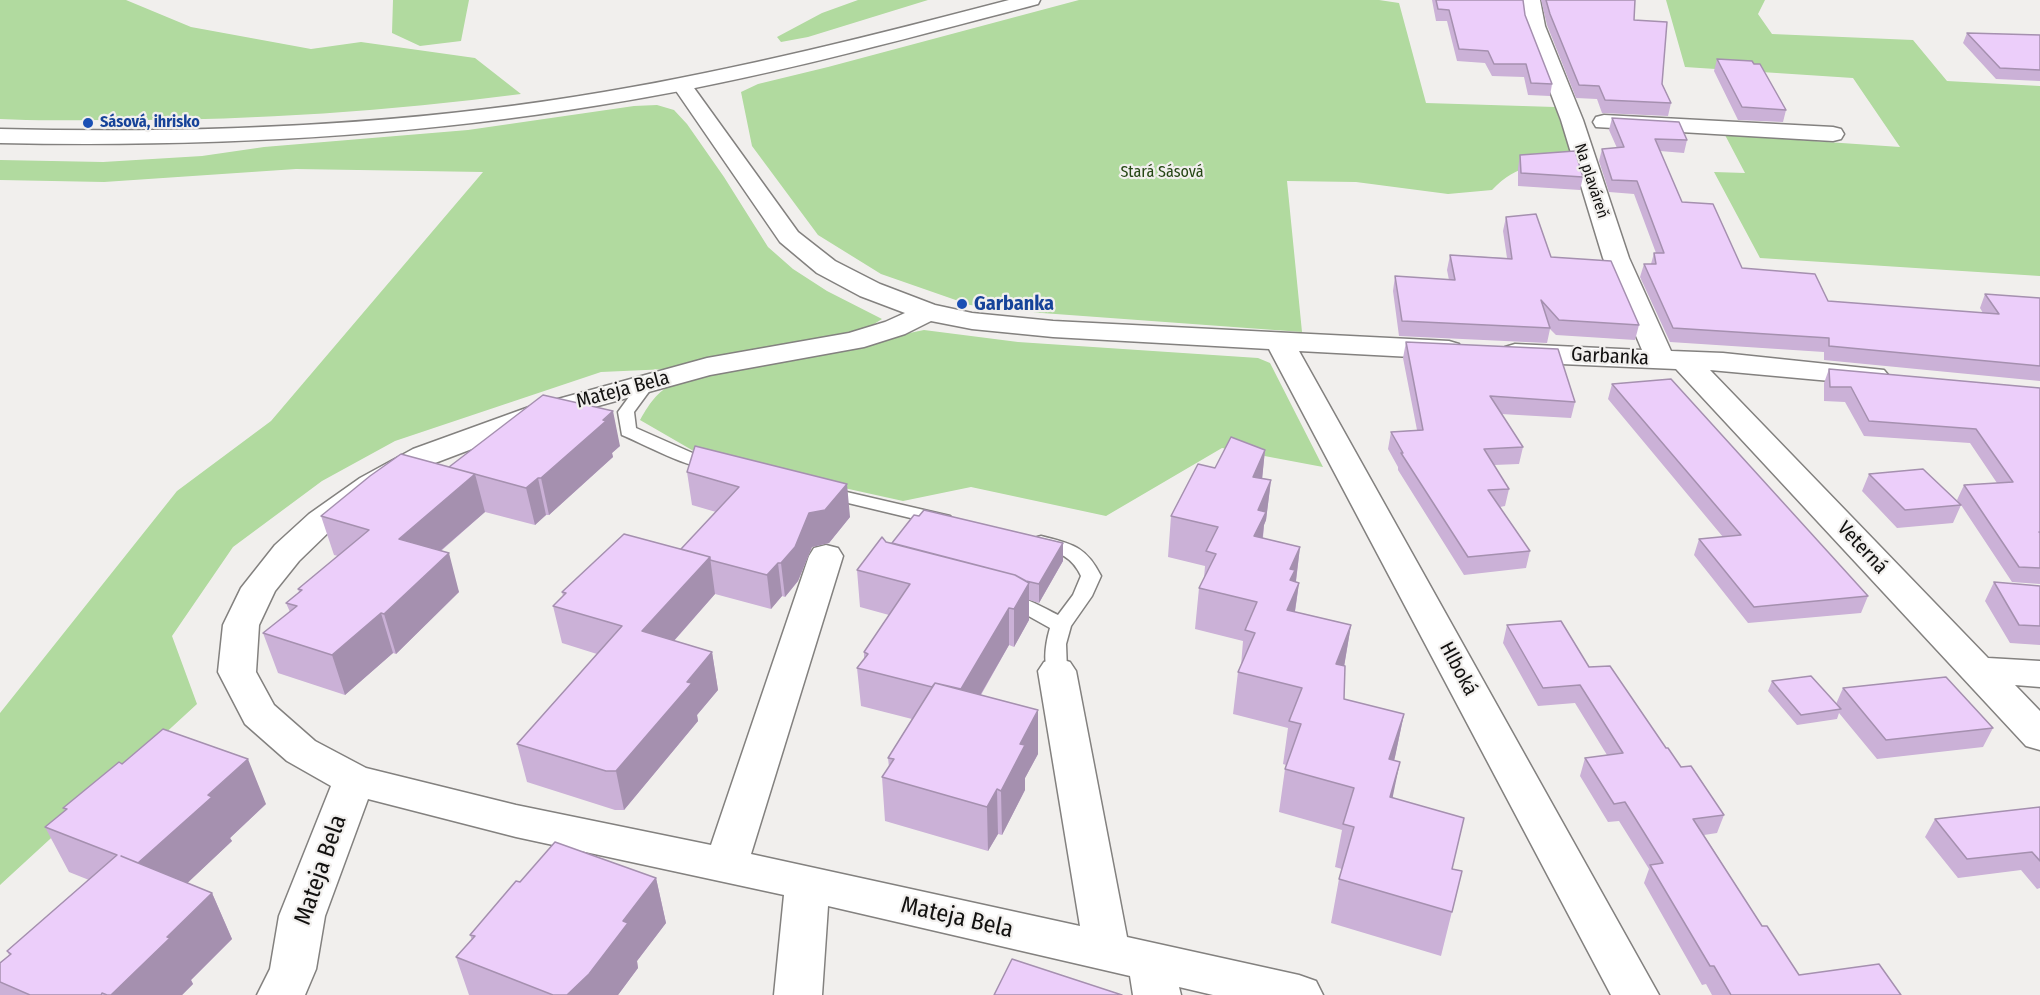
<!DOCTYPE html>
<meta charset="utf-8">
<style>
body{margin:0}
canvas{display:block;background:#f1efed}
</style>
<canvas width="2040" height="995"></canvas>
<script>
const ctx = document.querySelector('canvas').getContext('2d');
ctx.lineJoin = 'round';
function fill(path, color) {
  ctx.fillStyle = color;
  ctx.fill(path, 'evenodd');
}
function trace(path, color, width, dash) {
  ctx.strokeStyle = color;
  ctx.lineWidth = width;
  ctx.lineCap = dash ? 'butt' : 'round';
  ctx.setLineDash(dash || []);
  ctx.stroke(path);
}
function drawText(font, color, halo, rows, align = 'center') {
  ctx.font = font + ' "Fira Sans Condensed",sans-serif';
  ctx.lineWidth = 4.5;
  ctx.setLineDash([]);
  ctx.textBaseline = 'middle';
  ctx.strokeStyle = halo;
  ctx.fillStyle = color;
  for (const [text, x, y, turn = 0] of rows) {
    ctx.save();
    ctx.translate(x, y);
    ctx.rotate((+turn || 0) * Math.PI / 180);
    ctx.textAlign = isNaN(turn) ? turn : align;
    if (halo) ctx.strokeText(text, 0, 0);
    ctx.fillText(text, 0, 0);
    ctx.restore();
  }
}
fill(new Path2D(`
 M0,0H126L191,27L311,49L361,42L475,58L521,94C383,112 243,121 104,120C70,120 35,121 0,119Z
 M393,0H469L461,41L420,46L392,33Z
 M858,0H928L808,37L781,42L777,37L822,13Z
 M1079,0H1379L1399,3L1426,103L1555,107L1574,160C1539,164 1518,163 1492,190L1448,194L1356,182L1287,181L1302,332L1042,313L970,305L881,274L818,235L752,146L741,92L758,84L828,67Z
 M1666,0H1765L1758,14L1772,34L1913,40L1947,81L2040,86V276L1760,258L1714,172L1745,173L1725,135L1900,147L1853,78L1685,67Z
 M657,105L674,110L687,124L724,177L768,247L793,269L827,291L882,319L863,331L668,369L601,372L395,441L322,481L233,547L172,636L197,704L0,885V713L177,491L271,421L483,172L296,169L104,182L0,180V160L103,162L202,156L264,147L468,130L634,106Z
 M924,330L1018,342L1258,358L1270,363L1323,467L1222,448L1106,516L971,487L903,501L704,457L640,420C651,401 658,390 679,381Z`), '#b1da9f');
const lane = new Path2D(`
 M648,377L656,382L634,412L636,428L697,455L720,461L723,465L720,469C698,474 644,444 622,435L618,412L642,379Z
 M825,487L950,516L953,520L950,524L944,526L819,496L816,492L819,488Z
 M1041,536C1072,544 1086,546 1101,576L1092,596L1071,626L1066,644L1067,671L1064,676L1057,678L1050,676C1042,663 1046,642 1050,628L1016,609L1001,605L998,601L1001,597C1020,592 1041,607 1058,615L1073,595L1081,576C1071,554 1056,552 1034,546L1032,542L1034,538Z`);
const street = new Path2D(`
 M1522,0H1540L1545,26L1583,120L1629,258L1671,351L1723,353L1884,370L1889,376L1884,382L1874,385L1710,370L1988,658L2040,661V687L2015,685L2040,711V750L2026,746L1676,369L1515,362L1505,359L1501,353L1505,347L1515,344L1642,350L1603,258L1561,120L1525,26Z
 M682,79L689,81L798,232L835,261L880,284L935,305L972,313L1053,321L1449,341L1459,344L1463,350L1459,356L1449,359L1299,351L1659,995H1611L1269,349L1053,337L972,329L931,321L905,334L864,347L710,375L551,419L435,463L384,492L333,528L299,561L275,591L259,625L256,672L274,705L315,741L366,768L516,805L711,845L809,556L814,548L826,545L838,548L843,556L751,854L1080,926L1038,671L1044,662L1057,658L1070,662L1076,671L1127,937L1299,975L1316,981L1323,995H1213L1179,987L1181,995H1133L1130,976L828,906L822,995H774L784,895L516,837L368,799L325,916L316,969L305,995H257L270,969L279,916L331,786L287,761L245,724L218,672L223,625L241,588L275,545L309,514L360,478L413,449L529,407L707,358L849,333L885,322L905,313L860,296L817,273L780,242L672,85L675,81Z
 M1604,115L1833,127L1841,129L1844,134L1841,139L1833,141L1596,127L1593,122L1596,117Z`);
const secondary = new Path2D(`
 M1009,0H1040L1038,4C893,42 748,82 600,105C401,138 201,147 0,143V129C202,134 405,126 604,92C741,69 875,35 1009,0Z`);
trace(lane, '#83817f', 3);
trace(street, '#83817f', 3);
trace(secondary, '#83817f', 3);
fill(lane, '#fff');
fill(street, '#fff');
fill(secondary, '#fff');
fill(new Path2D(`
 M1432,0H1523L1525,15L1552,84L1550,96L1528,95L1524,77L1492,76L1485,63L1457,61L1447,21H1436Z
 M1541,0H1635L1634,20L1671,103L1668,116L1602,113L1597,99L1576,98L1547,25Z
 M1967,33L2040,35V81L1996,79L1963,43Z
 M1717,59L1786,110L1783,122L1738,120L1714,71Z
 M1612,118L1687,140L1684,153L1660,151L1682,202L1742,268L1828,301L1983,313L1980,308L1985,294L2040,298V381L1824,360V352L1670,342L1640,277L1644,264H1651L1654,253H1656L1634,194L1609,192L1599,161L1602,149L1617,148L1609,130Z
 M1520,155L1583,177L1580,190L1518,186V168Z
 M1506,217L1551,257L1639,325L1635,340L1556,335L1550,329L1547,343L1399,336L1393,291L1395,276L1449,280L1447,270L1450,255L1507,258L1503,231Z
 M1406,342L1575,402L1571,418L1501,414L1523,447L1519,464L1494,465L1509,489L1505,506L1500,507L1530,551L1526,568L1464,575L1398,470V467L1388,449L1391,432L1417,430L1403,358Z
 M1829,369L2040,388V584L2012,582L1961,505L1953,523L1897,528L1862,491L1869,474L1959,503L1957,500L1964,485L1997,483L1970,443L1864,436L1845,402L1824,401V383Z
 M1612,384L1868,596L1861,613L1748,623L1694,555L1699,539L1723,537L1608,399Z
 M620,446L612,453L613,457L549,515H546L535,525L485,512L441,551L459,592L396,654L393,653L345,695L278,673L263,633L290,612L286,603L299,592L298,589L338,556L334,555L321,516L449,467Z
 M1265,450L1262,478L1271,480L1266,520L1264,525L1263,538L1300,547L1296,582L1299,583L1295,612L1351,625L1344,666V699L1404,714L1394,761L1393,798L1452,869L1462,871L1441,956L1331,923L1339,879L1342,869L1335,867L1342,830L1279,812L1285,769L1286,765L1283,764L1288,728L1233,714L1238,672L1241,666L1243,641L1195,629L1199,588L1204,578L1205,566L1168,557L1171,516L1215,468Z
 M687,472L850,517L829,543L812,547L798,581L785,597L782,596L771,609L715,594L674,641L712,652L718,690L697,715L698,721L624,810H615L527,782L517,744L597,654L562,643L553,606L563,596L562,592L681,549L716,512L692,505Z
 M886,542L892,543L1063,561L1039,603L1029,600V620L1014,647L1009,645L981,695L1038,754L1025,778V790L1002,835L998,834L988,851L885,821L882,777L889,767L888,758L912,719L861,706L857,668L864,659V652L889,615L860,607L857,570Z
 M1994,582L2040,586V645L2010,643L1985,601Z
 M1507,625L1589,667L1666,748L1681,767L1724,815L1717,833L1704,835L1762,926L1799,975L1901,995H1712L1706,984L1702,985L1644,883L1649,869L1619,821L1608,822L1580,776L1585,758L1607,755L1575,703L1538,706L1503,643Z
 M1772,681L1836,704L1843,688L1993,728L1983,747L1877,759L1839,713L1837,719L1797,725L1768,691Z
 M266,804L230,838L232,841L187,883L212,893L232,939L191,980L193,984L182,995H0V963L9,955L7,951L89,880L69,872L45,827L65,811L63,808Z
 M2040,807V888L2037,889L2021,870L1958,878L1925,837L1935,819Z
 M656,878L666,923L637,961L638,968L618,995H469L456,957L472,940L470,935L520,882Z`), '#cbb1d7');
fill(new Path2D(`
 M613,411L620,446L612,453L613,457L549,515L541,478Z
 M1265,450L1261,490L1253,477Z
 M475,474L485,512L410,577L399,539Z
 M538,478L546,515L535,525L526,488Z
 M1271,480L1266,520L1264,525L1261,552L1254,536L1258,510Z
 M847,484L850,517L829,543L812,547L798,581L785,597L781,563L809,513Z
 M1063,543V561L1039,603V584Z
 M1300,547L1295,588L1299,583L1293,624L1281,651L1290,569Z
 M449,553L459,592L396,654L384,614Z
 M710,557L715,594L649,669L642,631Z
 M778,563L782,596L771,609L767,575Z
 M1029,583V620L1014,647V609Z
 M1009,608V645L959,732L958,694Z
 M381,613L393,653L345,695L332,655Z
 M1351,625L1344,667L1336,664Z
 M712,652L718,690L697,715L698,721L624,810L616,771L687,682Z
 M1038,710V754L1025,778V790L1002,835L1001,791L1020,744Z
 M1404,714L1395,757L1381,803L1389,759Z
 M248,759L266,804L230,838L232,841L161,908L138,863L208,795Z
 M1400,762L1391,805L1390,797Z
 M997,789L998,834L988,851L987,807Z
 M656,878L666,923L637,961L638,968L618,995H567Z
 M212,893L232,939L191,980L193,984L182,995H111L167,937Z`), '#a590af');
const building = new Path2D(`
 M1436,0H1523L1525,15L1552,84L1531,83L1526,64H1494L1488,51L1459,49L1449,10L1438,9Z
 M1546,0H1635L1634,20L1667,22L1662,84L1671,103L1605,100L1599,86L1579,85L1550,14Z
 M1967,33L2040,35V70L2000,68Z
 M1717,59L1752,61L1754,64H1760L1786,110L1742,107Z
 M1612,118L1679,122L1687,140L1655,139L1682,202L1713,204L1742,268L1815,274L1828,301L1999,314L1985,294L2040,298V366L1829,346V338L1673,328L1644,264H1656L1654,253H1664L1637,181L1612,180L1602,149L1624,147Z
 M1575,151L1583,177L1521,173L1520,155Z
 M1536,214L1551,257L1611,261L1639,325L1559,320L1541,300L1550,328L1402,321L1395,276L1455,280L1450,255L1512,259L1506,217Z
 M1406,342L1558,349L1575,402L1490,396L1523,447L1484,449L1509,489L1488,490L1530,551L1468,557L1401,453H1403L1391,432L1423,430Z
 M1829,369L2040,388V532H2039L2040,533V568L2019,567L1964,485L2013,482L1976,429L1869,421L1851,387H1830Z
 M1671,379L1868,596L1754,607L1699,539L1741,535L1612,384Z
 M543,395L613,411L603,420L606,421L541,478H538L526,488L449,467Z
 M1231,437L1265,450L1253,477L1271,480L1258,510L1266,512L1254,536L1300,547L1290,569L1295,570L1290,580L1299,583L1287,610L1351,625L1336,664L1345,666L1344,699L1404,714L1389,759L1400,762L1390,797L1464,818L1452,869L1462,871L1452,912L1339,879L1354,827L1343,824L1354,788L1285,769L1301,724L1289,721L1302,688L1238,672L1255,633L1245,630L1257,602L1199,588L1216,554L1206,551L1218,527L1171,516L1198,464L1215,468Z
 M695,446L847,484L825,510L809,513L795,547L781,563H778L767,575L710,560V557L681,549L739,487L687,472Z
 M401,454L475,474L399,539L449,553L384,614L381,613L332,655L263,633L297,606L286,603L302,590L298,589L369,530L321,516L370,476Z
 M1923,469L1961,505L1905,510L1869,474Z
 M924,510L1063,543L1039,584L1026,581L1015,575L892,543L914,515L919,516Z
 M624,534L710,557L642,631L712,652L687,682L692,683L616,771H606L517,744L622,626L553,606L566,593L562,592Z
 M882,537L886,542L1015,575L1029,583L1014,609L1009,608L961,689L935,683L932,687L857,668L868,654L864,652L910,584L857,570Z
 M1994,582L2040,586V626L2019,625Z
 M1561,621L1589,667L1610,666L1666,748H1668L1681,767L1691,766L1724,815L1693,819L1762,926H1767L1799,975L1879,964L1901,995H1731L1714,966H1710L1650,865L1663,863L1625,802L1614,804L1585,758L1623,753L1580,685L1543,688L1507,625Z
 M1811,676L1841,709L1801,715L1772,681Z
 M1946,677L1993,728L1886,740L1843,688Z
 M935,683L1038,710L1020,744L1025,745L1001,791L997,789L987,807L882,777L894,759L888,758Z
 M163,729L248,759L208,795L212,797L138,863L121,856L212,893L167,937L170,938L111,995H107L102,993L101,995H30L0,982V963L11,954L7,951L117,855L45,827L67,809L63,808L119,762L122,764Z
 M2040,807V861L2032,852L1967,859L1935,819Z
 M555,842L656,878L623,921L628,923L589,974L567,995H553L456,957L475,936L470,935L516,881L520,882Z
 M1012,959L1122,995H994Z`);
fill(building, '#eccefa');
trace(building, '#a590af', 1.5);
for (const [x, y, r, color] of [
 [88,123,6,"#1a4fb4"],
 [962,304,6,"#1a4fb4"]
]) {
  const dot = new Path2D();
  dot.arc(x, y, r, 0, 2 * Math.PI);
  ctx.fillStyle = color;
  ctx.fill(dot);
  trace(dot, '#f1efed', 2);
}
drawText('bold 16px', '#164399', '#f1efed', [
 ["Sásová, ihrisko",100,123]
], 'left');
drawText('16px', '#254614', '#f1efed', [
 ["Stará Sásová",1162,173]
]);
drawText('16px', '#121110', '#f1efed', [
 ["Na plaváreň",1591,181,72]
]);
drawText('bold 20px', '#164399', '#f1efed', [
 ["Garbanka",974,304]
], 'left');
drawText('20px', '#121110', '#f1efed', [
 ["Garbanka",1610,357,3],
 ["Mateja Bela",623,390,-15],
 ["Veterná",1862,548,47],
 ["Hlboká",1458,669,62]
]);
drawText('24px', '#121110', '#f1efed', [
 ["Mateja Bela",321,870,-71],
 ["Mateja Bela",957,918,13]
]);
</script>
